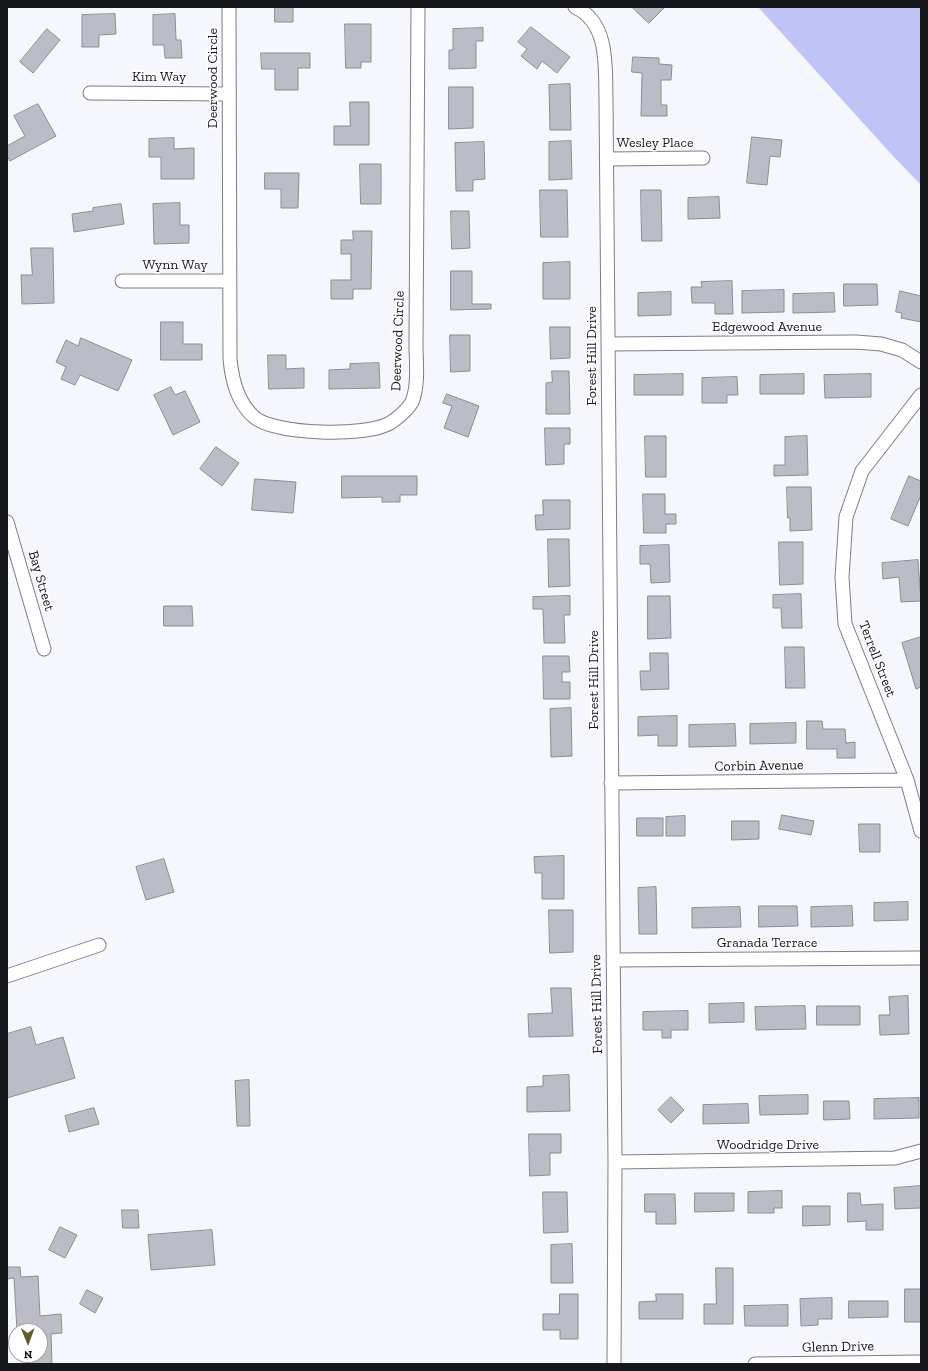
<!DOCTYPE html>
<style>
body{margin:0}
#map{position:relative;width:928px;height:1371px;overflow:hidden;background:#f6f6fd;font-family:"Zilla Slab",serif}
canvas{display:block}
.frame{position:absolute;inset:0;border:8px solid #16171a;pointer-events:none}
.north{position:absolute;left:8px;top:1323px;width:40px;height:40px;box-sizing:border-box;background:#fff;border:1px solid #a2a2a3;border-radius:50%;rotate:179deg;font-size:11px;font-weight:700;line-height:16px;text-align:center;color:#16171a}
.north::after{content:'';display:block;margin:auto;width:14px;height:18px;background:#625c28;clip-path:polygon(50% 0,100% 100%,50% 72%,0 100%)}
</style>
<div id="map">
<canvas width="928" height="1371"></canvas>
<div class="frame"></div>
<div class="north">N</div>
</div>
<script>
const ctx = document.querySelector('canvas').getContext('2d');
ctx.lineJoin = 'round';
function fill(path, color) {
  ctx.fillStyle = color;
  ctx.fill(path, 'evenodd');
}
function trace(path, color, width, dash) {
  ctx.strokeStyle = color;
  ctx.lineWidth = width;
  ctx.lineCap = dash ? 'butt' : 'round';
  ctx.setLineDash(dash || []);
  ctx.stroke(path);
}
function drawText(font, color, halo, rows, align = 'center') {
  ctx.font = font + ' "Zilla Slab",serif';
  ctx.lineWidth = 3;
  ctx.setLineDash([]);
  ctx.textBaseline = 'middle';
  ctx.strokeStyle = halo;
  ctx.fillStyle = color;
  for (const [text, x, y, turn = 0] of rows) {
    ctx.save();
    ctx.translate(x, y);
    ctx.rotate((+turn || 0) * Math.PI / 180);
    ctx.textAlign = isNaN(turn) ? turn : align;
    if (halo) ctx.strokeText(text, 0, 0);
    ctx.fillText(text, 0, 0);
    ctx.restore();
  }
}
fill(new Path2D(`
 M758,7H921V185L893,156Z`), '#c0c3f6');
const building = new Path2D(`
 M275,7H293V22H275Z
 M632,7H665L649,23Z
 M115,14L116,34L99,35V47H82V15Z
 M175,14L176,40H181L182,58H165L164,45H153V15Z
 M345,24H371V62H361V68H346Z
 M531,27L570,57L557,73L542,61L537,69L521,56L527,49L518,42Z
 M483,28V41H476V68L449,69V50H453V29Z
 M47,29L60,40L33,73L20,62Z
 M261,53H310V68H298V90H275V69H262Z
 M633,57L659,58V64L672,65L671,80H661V105H667V116H641L642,73L632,72Z
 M570,84L571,130H550L549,85Z
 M449,87H473V128L449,129Z
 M350,102H369V145H334V126H350Z
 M38,104L56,136L10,161L7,156V146L25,136L14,116Z
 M752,137L782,140L780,157L770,156L767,185L747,183Z
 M174,138V149L194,148V179H161V157H149V139Z
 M571,141L572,179L549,180V142Z
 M484,142L485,179L473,180V191H456L455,143Z
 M360,164H381V204H361Z
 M265,173H299L298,208H281V189H265Z
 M540,190H567L568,237H541Z
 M641,190H661L662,241H642Z
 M719,197L720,218L688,219V198Z
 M180,203V225H189V243L154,244L153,204Z
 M121,204L124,224L74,232L72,214L93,211V208Z
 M451,211H469L470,248L452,249Z
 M353,231H372L371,289H353V299H331V280H351V254H341V240H353Z
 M31,248H53L54,303L22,304L21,275H32Z
 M570,262V299H543V263Z
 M451,271H472V304H491V309L451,310Z
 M732,281L733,314H715V303H692L691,287H702L701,282Z
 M844,284H877L878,305L844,306Z
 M784,290V312L742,313V291Z
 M900,291L921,296V322L901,318L902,313L896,312Z
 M671,292V315L638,316V293Z
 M834,293L835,312L793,313V294Z
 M161,322H183V344H202V360H161Z
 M550,327H570V358L551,359Z
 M450,335H470V371L451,372Z
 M81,338L132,360L118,391L80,375L75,385L61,379L66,367L56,362L66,340L78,346Z
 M268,355H286V369L304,368V388L269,389Z
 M379,363L380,388L329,389V370L350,369V364Z
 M552,371H569L570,414H546V383L552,382Z
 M683,374V395H634V375Z
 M804,374V394H760V375Z
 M871,374V397L825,398L824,375Z
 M737,377L738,395H727V403H702V378Z
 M171,387L175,395L185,391L200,422L173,435L154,395Z
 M447,394L479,406L468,437L444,428L452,406L443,403Z
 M545,428H570V444H564V464L546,465Z
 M645,436H666V477H646Z
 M807,436L808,475L774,476V465H785V437Z
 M216,447L239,463L222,486L200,469Z
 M342,476H417V495H400V502H382V497L342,498Z
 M909,476L921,481V495L908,526L891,519Z
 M255,479L296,482L293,513L252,510Z
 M787,487H811L812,530L790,531V518H788Z
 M643,494H665V514H676V524H666V533H644Z
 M543,500H570V529L536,530L535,515H543Z
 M548,539H569L570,586L549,587Z
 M779,542H803V584L780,585Z
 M669,545L670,582L651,583L650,564H640V546Z
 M918,560L921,601L901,602L899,577L883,579L882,563Z
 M801,594L802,628H782L781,608H773V595Z
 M570,596V615H564L565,643H544L543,609H533V597Z
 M648,596H670L671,638L648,639Z
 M164,606H192L193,626H164Z
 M921,637V687L916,689L902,643Z
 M785,647H804L805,688H786Z
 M650,653H668L669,689L641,690L640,671H650Z
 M543,656H569L570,672H562V682H570V699H544Z
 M571,708L572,756L551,757L550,709Z
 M677,716V746H658V735L638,736V717Z
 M807,721H822L823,729H845L846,743L855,742V758H837V749H807Z
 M796,723V743L750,744V724Z
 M735,724L736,746L689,747V725Z
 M782,815L814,821L811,835L779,829Z
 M685,816V836H666V817Z
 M637,818H663V836H637Z
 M732,821H759V839L732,840Z
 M859,824H880V852H860Z
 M564,856V899H542V873H535L534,857Z
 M164,859L174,892L146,900L136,867Z
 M656,887L657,934H639L638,888Z
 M908,902V920L874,921V903Z
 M759,906H797L798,926L759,927Z
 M852,906L853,926L811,927V907Z
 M740,907L741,927L692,928V908Z
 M549,910H573V952L550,953Z
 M551,988H571L573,1036L529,1037L528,1014L552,1013Z
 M908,996L909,1034L880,1035L879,1015H890L889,997Z
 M744,1003V1022L709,1023V1004Z
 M805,1006L806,1029L756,1030L755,1007Z
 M817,1006H860V1025H817Z
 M688,1011V1030H671V1038H662V1030H643V1012Z
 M31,1027L36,1045L63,1037L75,1078L7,1098V1034Z
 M569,1075L570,1111L527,1112V1087L543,1086V1076Z
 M249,1080L250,1126H237L235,1081Z
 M808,1095V1114L760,1115L759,1096Z
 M671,1097L684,1110L671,1123L658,1110Z
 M919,1098V1118L874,1119V1099Z
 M824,1101H849L850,1119L824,1120Z
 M748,1104L749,1123L703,1124V1105Z
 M94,1108L99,1124L69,1132L65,1116Z
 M529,1134H561V1153H550V1175L530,1176Z
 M921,1186V1208L895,1209L894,1188Z
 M782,1191V1208H774V1213H748V1192Z
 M543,1192H567L568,1232L544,1233Z
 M695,1193H734V1211L695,1212Z
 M848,1193H860L861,1205L883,1204V1230H866V1221L848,1222Z
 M645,1194H675L676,1224H656V1212H645Z
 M803,1206H830V1225L803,1226Z
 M122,1210H138L139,1228H123Z
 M60,1227L77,1235L65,1258L49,1250Z
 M212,1230L215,1265L151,1270L148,1235Z
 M572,1244L573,1283H551V1245Z
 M7,1267H20L21,1277L38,1276L40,1316L61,1314L62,1333L51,1334L52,1364H29V1355H40V1331H17L14,1278L7,1279Z
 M716,1268H733V1324H704V1304H716Z
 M905,1289H921V1322H905Z
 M87,1290L103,1298L95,1313L80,1304Z
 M560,1294H578V1339H560V1330H543V1314H559Z
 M656,1294H683V1319H639V1302L656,1301Z
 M832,1298V1319H818V1325L801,1326L800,1299Z
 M849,1301H888V1317L849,1318Z
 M788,1305V1326H745L744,1306Z`);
fill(building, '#bcbcc7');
trace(building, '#8c8c97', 1);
const minor = new Path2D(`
 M229,7L230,359C232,380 237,402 254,417C274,435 367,437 390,423C397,419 408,409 412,402C419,385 416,361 416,344L418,7
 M575,7C610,23 605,69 606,100L615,1162L614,1364
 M90,93L228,94
 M607,159L703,158
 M122,281H229
 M608,344L856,342L881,344L902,350L921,362
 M921,395L862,471L846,517L842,577L845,624L907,780L921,831
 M7,522L44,649
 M611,783L907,780
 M613,960L921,958
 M7,976L99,945
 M615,1162L895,1158L921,1151
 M755,1364L921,1362`);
trace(minor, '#7d7d87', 15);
trace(minor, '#fff', 13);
drawText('14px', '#16171a', '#fff', [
 ["Kim Way",159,77],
 ["Deerwood Circle",213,78,-90],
 ["Wesley Place",655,143],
 ["Wynn Way",175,265],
 ["Edgewood Avenue",767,327],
 ["Deerwood Circle",398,341,-88],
 ["Forest Hill Drive",592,356,-90],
 ["Bay Street",41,581,74],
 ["Terrell Street",877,659,69],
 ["Forest Hill Drive",594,680,-90],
 ["Corbin Avenue",759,766,-1],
 ["Granada Terrace",767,943],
 ["Forest Hill Drive",597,1004,-91],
 ["Woodridge Drive",768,1145],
 ["Glenn Drive",838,1347,-1]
]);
</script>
